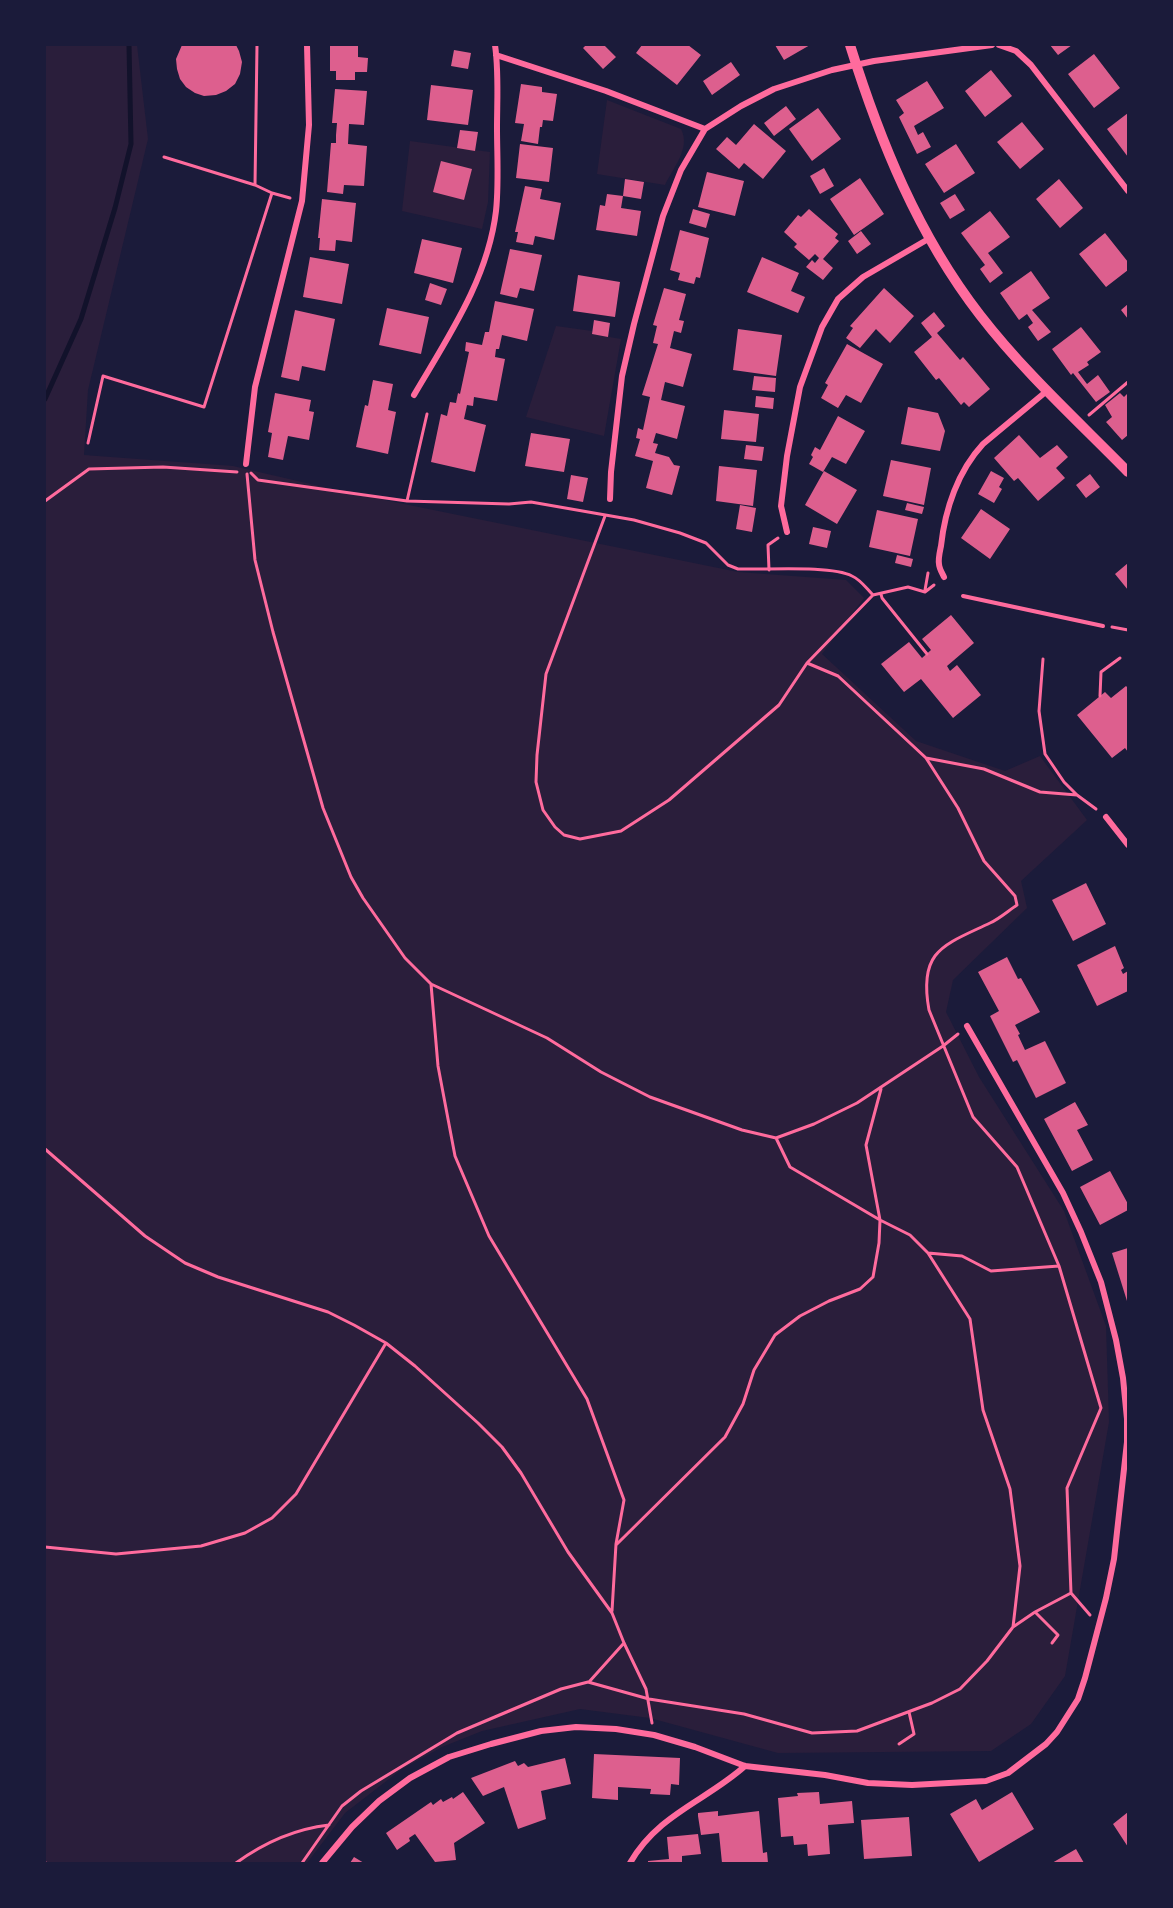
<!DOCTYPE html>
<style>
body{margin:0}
#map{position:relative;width:1173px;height:1908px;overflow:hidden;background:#1b1b3a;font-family:"Asap Condensed",sans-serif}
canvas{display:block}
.frame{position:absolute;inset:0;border:46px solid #1b1b3a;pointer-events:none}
</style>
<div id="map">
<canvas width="1173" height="1908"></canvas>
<div class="frame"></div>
</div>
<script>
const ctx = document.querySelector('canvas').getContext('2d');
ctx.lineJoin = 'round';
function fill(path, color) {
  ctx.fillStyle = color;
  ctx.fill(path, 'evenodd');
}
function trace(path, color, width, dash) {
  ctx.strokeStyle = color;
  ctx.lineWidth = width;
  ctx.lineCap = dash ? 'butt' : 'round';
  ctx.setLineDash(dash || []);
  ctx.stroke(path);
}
fill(new Path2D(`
 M45,45H137L148,139L88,390L84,455L233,466L345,492L738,572L846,580L864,598L822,654L916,741L1005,771L1040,756L1087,820L1021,881L1027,908L953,980L946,1012L979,1077L1064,1211L1106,1326L1109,1422L1065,1676L1031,1724L991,1751L778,1753L650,1718L580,1709L482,1731L442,1747L402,1769L345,1813L307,1863H45Z
 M607,100L681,129C691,148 673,168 665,185L597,174Z
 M410,141L490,152L488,202L482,229L402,211Z
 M556,326L592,331V334L621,339L604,436L526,417Z`), '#2a1e3b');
trace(new Path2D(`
 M45,399L81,319L115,208L131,144L129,45`), '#12122b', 5);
fill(new Path2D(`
 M182,45H236L239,51L242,62L240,74L235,84L226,91L216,95L204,96L195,93L186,87L180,79L177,69L176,59Z
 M330,45H358V57L368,58L367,72H355V80H336V71H330Z
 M586,45H604L616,57L603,69L583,48Z
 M642,45H688L701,55L677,85L636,53Z
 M775,45H810L784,60Z
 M1050,45H1072L1058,55Z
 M454,50L471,53L468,69L451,66Z
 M1094,54L1120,88L1094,108L1068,74Z
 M731,62L740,75L712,95L703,81Z
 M991,70L1012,96L985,117L965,91Z
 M927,81L944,108L914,126L918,135L923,132L931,147L917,154L899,117L904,113L896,100Z
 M521,84L542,87V92L557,94L553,121L543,120L542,127H540L538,144L521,141L524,124L515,123Z
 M431,85L473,90L468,125L427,120Z
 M335,89L367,91L364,125L349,124L348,144L367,146L364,186L344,185L343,194L327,192L331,143H336V135L337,123H332Z
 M786,106L796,119L774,136L764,123Z
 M818,108L841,139L812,161L789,129Z
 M1128,113V157L1107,129Z
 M1022,122L1044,149L1020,169L997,142Z
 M754,124L786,151L763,179L744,163L739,169L716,149L727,137L736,145Z
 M460,130L478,132L475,151L457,148Z
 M520,144L553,148L549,182L516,178Z
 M956,144L975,173L944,193L925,164Z
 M441,161L472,169L464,200L433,192Z
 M824,168L834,186L820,194L810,176Z
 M707,172L744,181L735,216L698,207Z
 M860,178L884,214L854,235L830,199Z
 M625,179L644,182L641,199L623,196L621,208L641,211L637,236L596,230L600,205L605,206L607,194L623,196Z
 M1059,179L1083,208L1060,228L1036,199Z
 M525,186L542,189L540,199L561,203L554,240L535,236L533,245L516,242L518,232H515Z
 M955,194L965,210L950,219L940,203Z
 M322,199L356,203L352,242L336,240L335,251L319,250L320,238H318Z
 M693,209L710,214L706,228L689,223Z
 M809,209L838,234L835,238L839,241L823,259L833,268L823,280L806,267L812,260L815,263L819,258L815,254L809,260L794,247L797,244L784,232L798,215L801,217Z
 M990,211L1010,237L988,253L1003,273L990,283L980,269L985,265L961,233Z
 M680,230L709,238L700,278L696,277L694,284L678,280L680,273L670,270Z
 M861,231L871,244L857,254L848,241Z
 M1105,233L1128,262V270L1106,287L1079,254Z
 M422,239L462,248L453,283L414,273Z
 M510,249L542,255L534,291L520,288L517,298L500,294Z
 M310,257L349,264L342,304L303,297Z
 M762,257L799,273L791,291L805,297L798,313L747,292Z
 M1031,271L1050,298L1032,310L1051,332L1038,341L1028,327L1033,323L1027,314L1019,320L1000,293Z
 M578,275L620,282L615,317L573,311Z
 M430,283L447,289L441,305L425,300Z
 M664,288L686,294L679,320L684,321L681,333L674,331L670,348L692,354L683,387L665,382L661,400L685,406L677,439L656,433L653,443L658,444L655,453L669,457L674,465L680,466L672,495L646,488L653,461L635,456L640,439L636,438L638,428L643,430L650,397L642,395L658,344L653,343L657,326L653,325Z
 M884,288L914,316L890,343L876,329L860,348L846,338L853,328L850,326Z
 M495,301L534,309L527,341L502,335L499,349H496L495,357L505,359L497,401L474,397L473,406L467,405L464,419L486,425L475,472L431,462L441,414L447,416L450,402L456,403L458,393L460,394L469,352L465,351L466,342L482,345L485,332H489Z
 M1128,304V319L1121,310Z
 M387,308L429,317L421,354L379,345Z
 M295,310L335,319L325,371L302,366L299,381L281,377Z
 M934,312L945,326L937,333L960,360L963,357L990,389L969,407L964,402L961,405L939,378L936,380L914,352L932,337L921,323Z
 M594,320L610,323L608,337L592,334Z
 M1081,327L1101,352L1087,362L1089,365L1078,372L1087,384L1098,375L1110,392L1096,402L1073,373L1071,375L1052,349Z
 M738,329L782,335L776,376L733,370Z
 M847,344L883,364L861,403L846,395L838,408L821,398L828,385L825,383Z
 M754,376L776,378L775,392L752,390Z
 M373,380L393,384L388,410L396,412L388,454L356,447L365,405L368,406Z
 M275,393L311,400L309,411L314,412L309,440L288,436L283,460L268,457L272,433L268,432Z
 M1120,393L1124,397L1128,393V435L1122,440L1106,422L1112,417L1105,405Z
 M756,396L774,398L773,409L755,407Z
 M908,407L938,413L945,431L940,451L901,444Z
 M724,410L759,414L756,442L721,439Z
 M838,416L865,431L846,464L832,457L823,472L809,464L813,457L811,455L815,447L820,450Z
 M531,433L570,439L564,472L525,466Z
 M1019,435L1040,458L1057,445L1068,457L1056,468L1065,478L1038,501L1018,478L1014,481L994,458Z
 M746,445L764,447L762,461L744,459Z
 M891,460L931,468L924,505L883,496Z
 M719,466L757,470L753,506L716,501Z
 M824,471L857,490L837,524L805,505Z
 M991,471L1004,478L999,487L1002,489L994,503L978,494Z
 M1090,474L1100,487L1086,498L1076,485Z
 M571,475L588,478L583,502L567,499Z
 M907,503L924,507L922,514L905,510Z
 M740,505L756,508L752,532L736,529Z
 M981,509L1010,529L990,559L961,538Z
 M877,510L918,519L910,556L869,547Z
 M813,527L831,531L827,548L809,544Z
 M897,555L913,559L911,567L895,563Z
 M1128,563V590L1115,574Z
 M951,615L974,643L947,666L950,671L957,665L981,695L953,718L921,679L904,692L881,664L909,642L922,658L931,650L922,639Z
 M1126,686L1128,688V752L1125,748L1112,758L1077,715L1105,692L1111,698Z
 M1086,883L1106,924L1073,941L1052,900Z
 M1115,946L1124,968L1121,970L1123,974L1128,971V991L1097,1006L1077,965Z
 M1007,957L1018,979L1021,978L1040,1012L1015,1025L1020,1034L1018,1035L1025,1050L1045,1041L1066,1083L1036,1098L1017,1060L1013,1062L990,1016L999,1011L978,972Z
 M1075,1102L1088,1125L1077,1130L1093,1160L1072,1171L1044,1119Z
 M1110,1171L1128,1204V1210L1100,1225L1080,1187Z
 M1128,1248V1301H1127L1112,1253Z
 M594,1754L680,1758L679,1785L671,1784L670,1795L650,1794L651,1789L618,1787V1800L592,1798Z
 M565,1758L571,1784L541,1791L546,1819L518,1829L504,1787L483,1796L471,1778L515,1761L518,1766L524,1763L528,1767Z
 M463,1792L485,1823L454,1843L456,1860L435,1862L415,1834L409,1838L410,1841L397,1850L386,1833L431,1802L433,1805L441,1799L443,1802L452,1797L453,1799Z
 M819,1792L820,1804L852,1801L854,1823L828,1825L830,1854L808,1856L807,1844L794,1845L793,1836L781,1837L778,1798L798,1796L797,1793Z
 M1012,1792L1034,1829L979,1862L950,1814L976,1799L982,1810Z
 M718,1811V1816L759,1811L763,1853L767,1852L768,1863H722L719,1833L701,1835L698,1816V1813Z
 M1128,1812V1847L1113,1824Z
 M909,1817L912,1856L864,1859L861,1820Z
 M698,1834L701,1854L682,1856V1863H648V1861L669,1859L667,1837Z
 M1076,1849L1084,1863H1052Z
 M354,1857L364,1863H350Z`), '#dd5f8e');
trace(new Path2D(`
 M164,157L255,185
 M272,193L290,198
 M1089,415L1128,382
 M88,443L103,376L204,407L272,193L255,185L257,45
 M251,473L258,480L407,501L509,504L531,502L634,520L680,533L706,543L728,565L738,569C765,570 831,565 852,576C861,580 866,588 873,595
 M247,474L255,560L273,632L323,808L351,877L363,898L405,958L431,984L547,1038L601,1072L650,1097L742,1130L776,1138L814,1124L857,1103L943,1046L958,1034
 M45,501L89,469L163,467L237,472
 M407,501L427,414
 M605,516L546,674L537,755L536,782L543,810L555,827L564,835L580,839L621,831L669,800L779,705L807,663L873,595L908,587L925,592L934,585
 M769,570L768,545L778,538
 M925,590L928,573
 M881,594L882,598L927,654
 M1112,627L1128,630
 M1043,659L1039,711L1045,754L1064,782L1077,795L1096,809
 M807,663L838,676L926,758L984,769L1040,792L1077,795
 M1100,696L1101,672L1120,658
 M926,758L958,808L984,861L1015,896L1017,905C1008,911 999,919 990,923C944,945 918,950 929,1010L973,1117L1017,1167L1059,1266L1101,1408L1067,1488L1071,1593L1090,1615
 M431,984L438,1066L455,1156L489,1236L587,1399L624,1500L616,1544L612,1611
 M776,1138L790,1167L880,1220L910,1235L928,1253L962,1256L991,1271L1059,1266
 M45,1149L145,1236L185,1263L218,1277L328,1312L354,1325L386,1343L415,1366L478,1423L502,1447L521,1473L568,1552L612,1613L624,1643L646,1689L652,1723
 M928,1253L970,1319L983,1410L1010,1489L1020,1566L1013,1627
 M617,1544L725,1437L743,1404L754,1370L775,1335L800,1316L829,1301L860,1289L873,1277L879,1243L880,1220L866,1145L881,1089
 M45,1547L116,1554L201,1546L245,1533L272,1518L296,1494L386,1343
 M1035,1612L1058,1635L1052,1643
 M589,1682L624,1643
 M899,1744L914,1734L909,1712
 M45,1863H46
 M236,1863C265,1842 294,1829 329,1825
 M302,1863L342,1806L361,1791L457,1733L561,1689L588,1682L649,1699L744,1714L812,1733L857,1731L932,1703L960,1689L987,1661L1013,1627L1035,1612L1071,1593`), '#ff6b9d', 3);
trace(new Path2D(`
 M963,596L1103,626`), '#ff6b9d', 4);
trace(new Path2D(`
 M999,45L1016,51L1031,65L1128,191
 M496,55L606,91L705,129
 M414,395C448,337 488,279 496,211C499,183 497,155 497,128C497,101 499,72 495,45
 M246,464L255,387L302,201L309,125L307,45
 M610,499L611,472L622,376L634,324L663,216L681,170L705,129L741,106L774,89L832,70L874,61L992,45
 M787,532L781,506L787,456L800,387L822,327L838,299L863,277L930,238
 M944,577C942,573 939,568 939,564C938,559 940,551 941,546C945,509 958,471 983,444L1048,390
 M1106,817L1128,845
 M322,1863L352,1827L379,1801L410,1778L449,1757L491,1744L541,1731L576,1727L616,1729L654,1735L695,1747L745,1766L825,1775L868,1783L912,1785L986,1781L1008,1773L1046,1744L1057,1732L1078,1699L1085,1678L1106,1598L1114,1559L1127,1442V1419L1123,1378L1116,1340L1101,1282L1081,1232L1063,1193L967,1026
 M630,1863C658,1814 706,1801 745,1766`), '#ff6b9d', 6);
trace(new Path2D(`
 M850,45C880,141 918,235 980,315C1024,372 1078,421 1128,472`), '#ff6b9d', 10);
</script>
